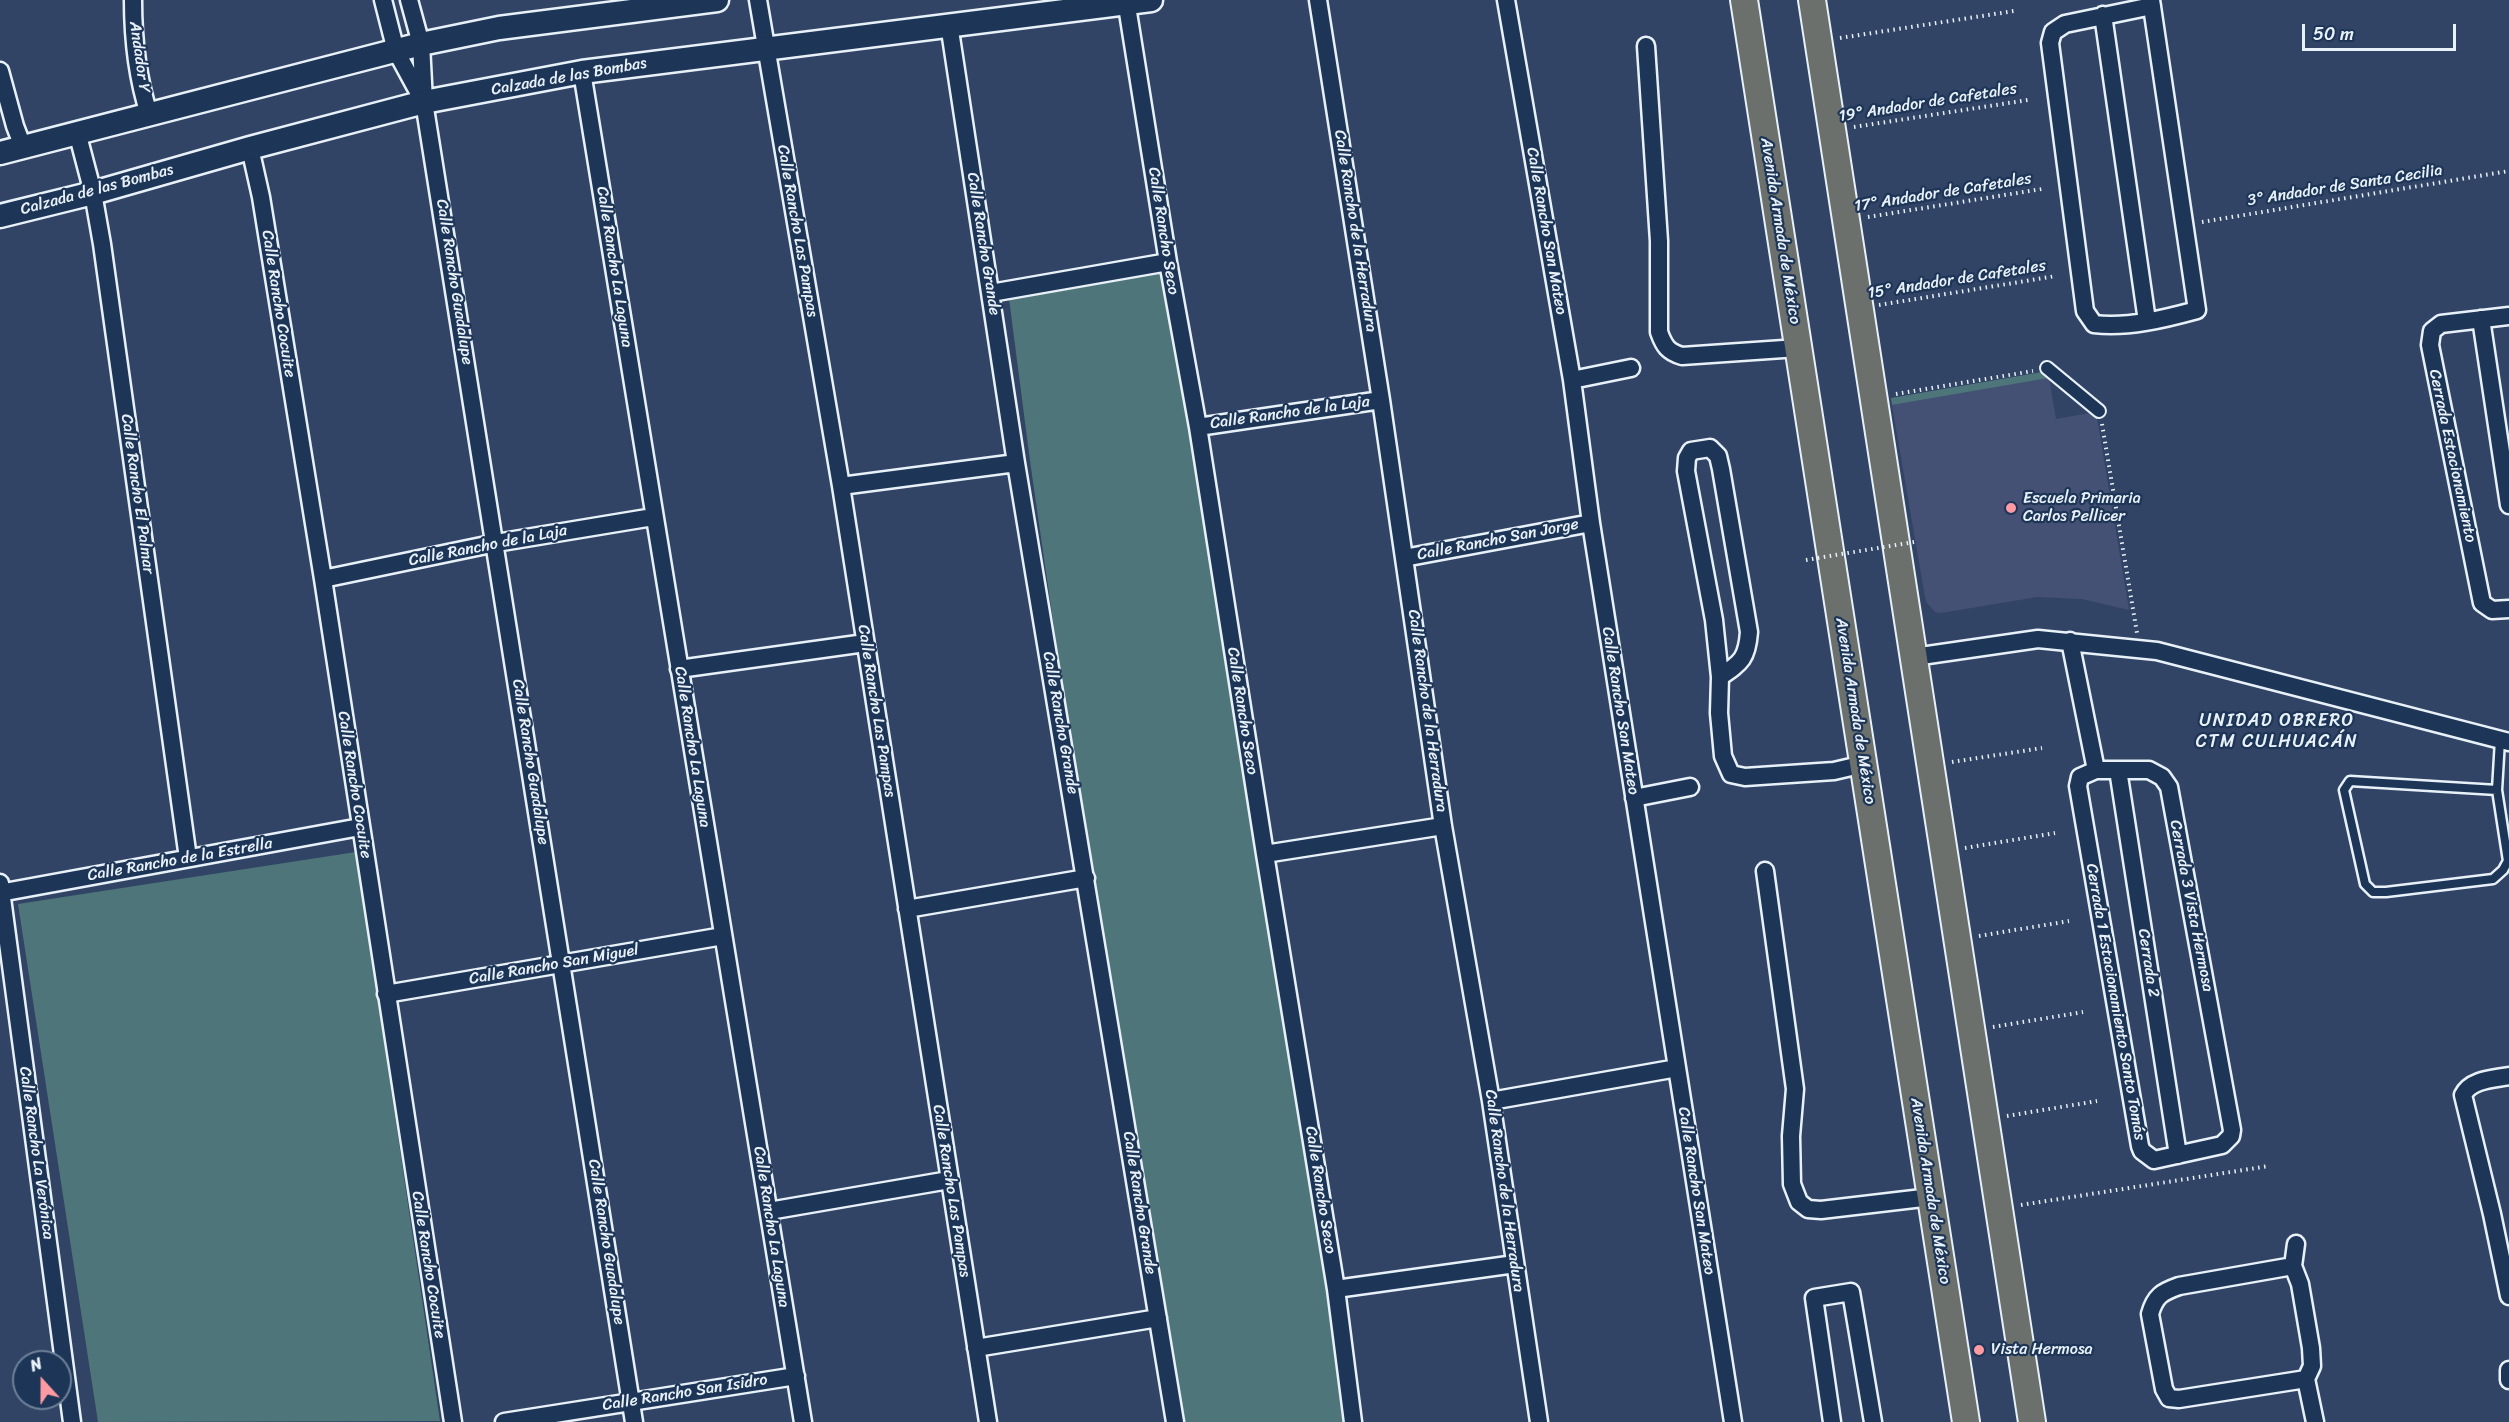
<!DOCTYPE html>
<meta charset="utf-8">
<style>
body{margin:0}
#map{position:relative;width:2509px;height:1422px;overflow:hidden;background:#324466;font-family:Sriracha,sans-serif}
canvas{display:block}
.north{position:absolute;left:12px;top:1350px;width:60px;height:60px;box-sizing:border-box;background:#1d3557;border:2px solid #6e8097;border-radius:50%;rotate:339deg;font-size:16px;font-weight:700;line-height:24px;text-align:center;color:#e8f1f8}
.north::after{content:'';display:block;margin:auto;width:21px;height:27px;background:#ff9aa2;clip-path:polygon(50% 0,100% 100%,50% 72%,0 100%)}
.scale{position:absolute;left:2302px;top:24px;width:154px;height:27px;box-sizing:border-box;border:3px solid #e8f1f8;border-top:0;padding-left:8px;font-size:18px;line-height:21px;white-space:nowrap;color:#e8f1f8;-webkit-text-stroke:4px #1d3557;paint-order:stroke}
</style>
<div id="map">
<canvas width="2509" height="1422"></canvas>
<div class="north">N</div>
<div class="scale">50 m</div>
</div>
<script>
const ctx = document.querySelector('canvas').getContext('2d');
ctx.lineJoin = 'round';
function fill(path, color) {
  ctx.fillStyle = color;
  ctx.fill(path, 'evenodd');
}
function trace(path, color, width, dash) {
  ctx.strokeStyle = color;
  ctx.lineWidth = width;
  ctx.lineCap = dash ? 'butt' : 'round';
  ctx.setLineDash(dash || []);
  ctx.stroke(path);
}
function drawText(font, color, halo, rows, align = 'center') {
  ctx.font = font + ' Sriracha,sans-serif';
  ctx.lineWidth = 4.5;
  ctx.setLineDash([]);
  ctx.textBaseline = 'middle';
  ctx.strokeStyle = halo;
  ctx.fillStyle = color;
  for (const [text, x, y, turn = 0] of rows) {
    ctx.save();
    ctx.translate(x, y);
    ctx.rotate((+turn || 0) * Math.PI / 180);
    ctx.textAlign = isNaN(turn) ? turn : align;
    if (halo) ctx.strokeText(text, 0, 0);
    ctx.fillText(text, 0, 0);
    ctx.restore();
  }
}
fill(new Path2D(`
 M2049,378L2056,419L2096,412L2129,610L2082,599L2037,597L1941,613L1935,612L1927,603L1925,597L1892,405Z`), '#445174');
fill(new Path2D(`
 M1162,257L1256,853L1350,1422H1185L1090,878L1030,461L1007,283Z
 M2048,371L2049,378L1892,405L1891,398Z
 M356,852L440,1421L98,1422L18,904Z`), '#4e7579');
const service = new Path2D(`
 M2497,790L2350,781L2344,790L2365,884L2373,892H2386L2493,879L2503,870L2508,861L2497,790L2500,740`);
const pedestrian = new Path2D(`
 M2047,368L2099,411`);
const minor = new Path2D(`
 M133,0C133,39 137,77 149,114
 M383,0L396,51L422,99
 M409,0L421,44L424,102L634,1422
 M758,0L841,486L988,1422
 M1126,0L1168,262L1198,427L1265,854L1336,1289L1353,1422
 M1318,0L1381,400L1443,826L1491,1101L1539,1422
 M1506,0L1572,380L1591,523L1733,1422
 M2151,0L2197,310C2164,319 2128,328 2094,324L2085,311L2050,43L2053,32L2065,24L2152,6
 M2103,15L2147,321
 M949,24L1016,463L1175,1422
 M1646,46L1659,241V332C1664,346 1668,352 1682,356L1798,348
 M0,71L15,126L23,147
 M582,72L803,1422
 M77,132L93,193L102,244L188,858
 M250,148L261,197L323,579L453,1422
 M991,293L1168,262
 M2509,316L2441,324L2432,331L2430,345L2482,603L2492,610L2509,609
 M2481,319L2509,505
 M1572,380L1631,368
 M1198,427L1381,400
 M841,486L1016,463
 M1404,558L1591,523
 M323,579L496,543L653,517
 M2070,641L2096,770
 M1914,657L2038,639L2157,651L2509,742
 M679,669L865,643
 M1720,677C1742,662 1747,658 1749,632L1721,469L1718,456L1710,448L1691,451L1687,458L1686,471L1714,620L1720,677L1719,713L1723,756L1731,774L1745,777L1834,771L1864,764
 M2096,770H2149L2162,777L2169,787L2232,1130L2231,1136L2222,1145L2154,1160L2142,1151L2140,1146L2078,786L2080,777Z
 M2118,770L2178,1155
 M1634,798L1690,787
 M1265,854L1443,826
 M1765,871L1795,1089L1791,1136L1792,1184L1799,1202L1808,1209L1821,1210L1931,1197
 M0,883L72,1422
 M0,893L360,827
 M907,909L1086,878
 M386,994L723,936
 M2509,1076C2494,1079 2471,1079 2463,1095L2492,1214L2509,1296
 M1491,1101L1677,1068
 M769,1211L949,1180
 M2296,1244L2293,1266L2300,1284L2311,1348L2312,1366L2306,1379L2315,1422
 M2293,1266L2179,1286C2162,1292 2155,1296 2150,1314L2164,1389L2169,1398L2179,1399L2306,1379
 M1336,1289L1515,1264
 M976,1348L1158,1318
 M2509,1370V1380
 M504,1422L796,1376
 M1832,1422L1814,1298L1851,1292L1873,1422`);
const secondary = new Path2D(`
 M0,153L421,44L499,28L717,0
 M0,216L93,193L250,148L424,102L582,72L1151,0`);
const primary = new Path2D(`
 M1744,0L1966,1422
 M1812,0L2032,1422`);
trace(service, '#e8f1f8', 13);
trace(pedestrian, '#e8f1f8', 16);
trace(minor, '#e8f1f8', 21);
trace(secondary, '#e8f1f8', 27);
trace(primary, '#e8f1f8', 30);
trace(new Path2D(`
 M1840,38L2014,11
 M1854,127L2028,100
 M1868,217L2042,189
 M2202,222L2509,171
 M1879,305L2056,276
 M1896,394L2033,371
 M2102,424L2137,633
 M1952,762L2042,748
 M1965,848L2055,833
 M1979,936L2069,921
 M1993,1027L2083,1012
 M2007,1116L2097,1101
 M2021,1205L2269,1166`), '#e8f1f8', 4, [1.5, 4.5]);
trace(service, '#1d3557', 8);
trace(pedestrian, '#1d3557', 12);
trace(minor, '#1d3557', 16);
trace(secondary, '#1d3557', 22);
trace(primary, '#6b706d', 26);
trace(new Path2D(`
 M1806,560L1914,542`), '#e8f1f8', 4, [1.5, 4.5]);
for (const [x, y, r, color] of [
 [2011,508,6,"#ff9aa2"],
 [1979,1350,6,"#ff9aa2"]
]) {
  const dot = new Path2D();
  dot.arc(x, y, r, 0, 2 * Math.PI);
  ctx.fillStyle = color;
  ctx.fill(dot);
  trace(dot, '#1d3557', 2);
}
drawText('16px', '#e8f1f8', '#1d3557', [
 ["Andador Y",139,57,82],
 ["Calzada de las Bombas",569,77,-10],
 ["19° Andador de Cafetales",1928,103,-9],
 ["3° Andador de Santa Cecilia",2345,186,-9],
 ["Calzada de las Bombas",97,190,-15],
 ["17° Andador de Cafetales",1943,193,-9],
 ["Calle Rancho Las Pampas",797,231,80],
 ["Calle Rancho Seco",1163,231,81],
 ["Calle Rancho de la Herradura",1355,231,81],
 ["Calle Rancho San Mateo",1546,231,80],
 ["Avenida Armada de México",1780,231,81],
 ["Calle Rancho Grande",983,244,81],
 ["Calle Rancho La Laguna",614,267,81],
 ["15° Andador de Cafetales",1957,280,-9],
 ["Calle Rancho Guadalupe",454,282,81],
 ["Calle Rancho Cocuite",278,304,81],
 ["Calle Rancho de la Laja",1290,413,-8],
 ["Cerrada Estacionamiento",2452,456,78],
 ["Calle Rancho El Palmar",137,494,82],
 ["Calle Rancho San Jorge",1498,540,-11],
 ["Calle Rancho de la Laja",488,546,-11],
 ["Calle Rancho Las Pampas",876,711,81],
 ["Calle Rancho Seco",1242,711,81],
 ["Calle Rancho de la Herradura",1427,711,82],
 ["Calle Rancho San Mateo",1620,711,81],
 ["Avenida Armada de México",1855,711,81],
 ["Calle Rancho Grande",1060,723,80],
 ["Calle Rancho La Laguna",692,747,81],
 ["Calle Rancho Guadalupe",530,762,81],
 ["Calle Rancho Cocuite",354,785,81],
 ["Calle Rancho de la Estrella",180,860,-10],
 ["Cerrada 3 Vista Hermosa",2191,906,79],
 ["Cerrada 2",2148,963,81],
 ["Calle Rancho San Miguel",554,965,-10],
 ["Cerrada 1 Estacionamiento Santo Tomás",2115,1002,80],
 ["Calle Rancho La Verónica",36,1153,82],
 ["Calle Rancho Seco",1320,1190,81],
 ["Calle Rancho Las Pampas",951,1191,81],
 ["Calle Rancho de la Herradura",1504,1191,82],
 ["Calle Rancho San Mateo",1696,1191,81],
 ["Avenida Armada de México",1930,1191,81],
 ["Calle Rancho Grande",1139,1203,81],
 ["Calle Rancho La Laguna",771,1227,81],
 ["Calle Rancho Guadalupe",606,1242,81],
 ["Calle Rancho Cocuite",428,1265,81],
 ["Calle Rancho San Isidro",685,1393,-9]
]);
drawText('16px', '#e8f1f8', '#1d3557', [
 ["Escuela Primaria",2023,499],
 ["Carlos Pellicer",2023,517],
 ["Vista Hermosa",1991,1350]
], 'left');
ctx.letterSpacing = '1.5px';
drawText('18px', '#e8f1f8', '#1d3557', [
 ["UNIDAD OBRERO",2277,721],
 ["CTM CULHUACÁN",2277,742]
]);
ctx.letterSpacing = '0px';
</script>
